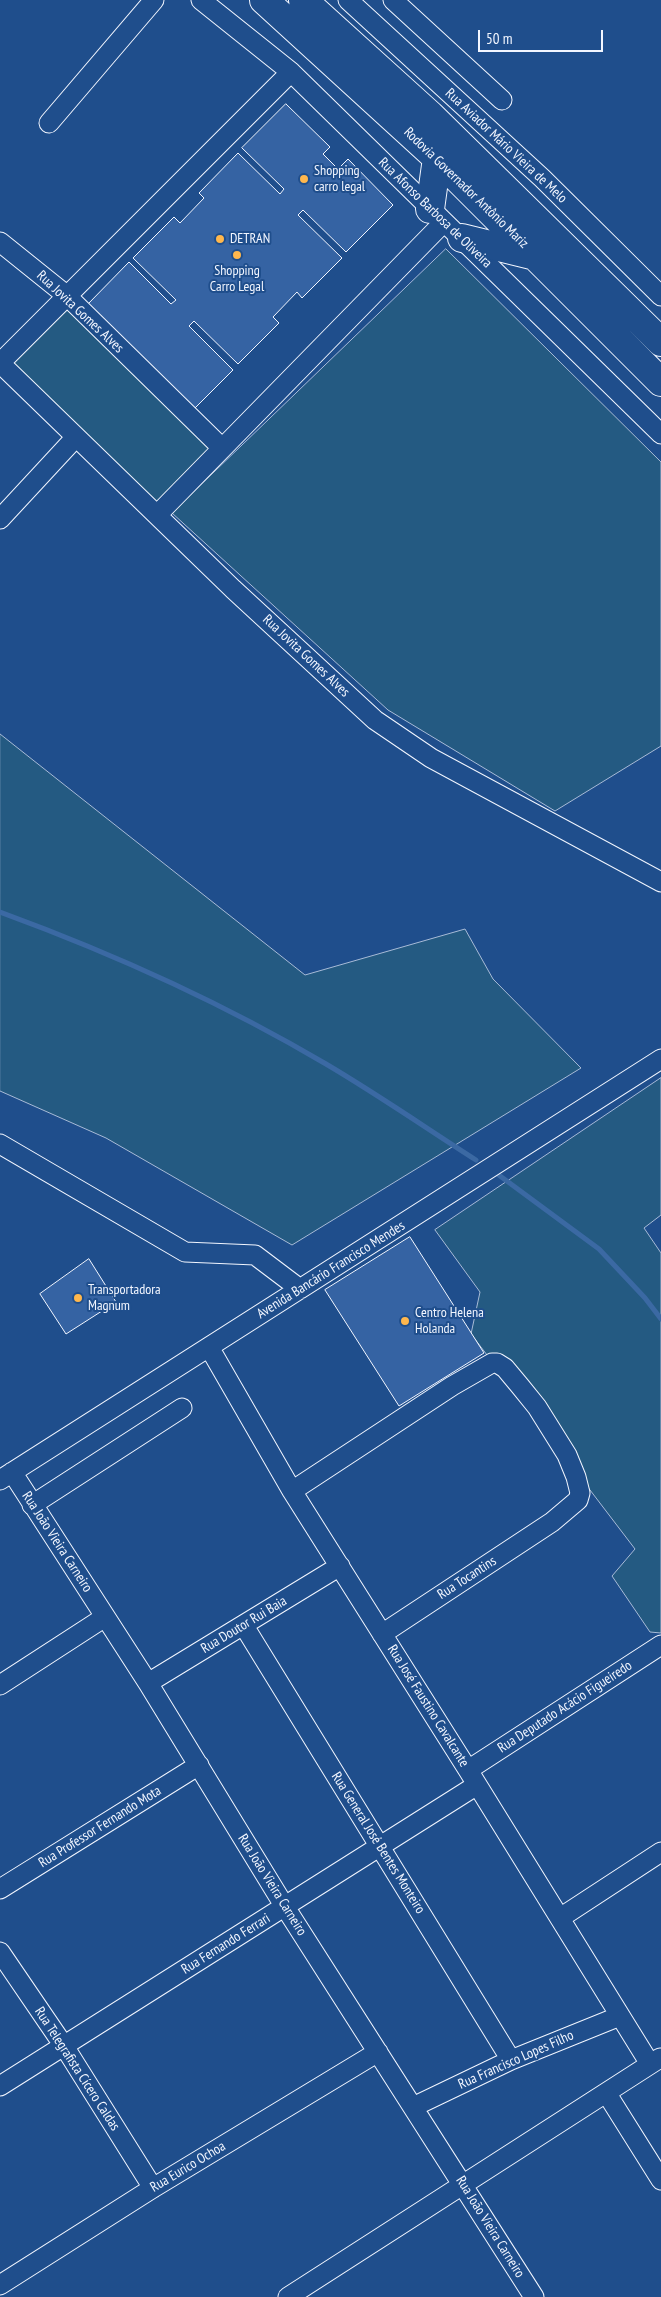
<!DOCTYPE html>
<meta charset="utf-8">
<style>
body{margin:0}
#map{position:relative;width:661px;height:2297px;overflow:hidden;background:#1f4e8c;font-family:"PT Sans Narrow",sans-serif}
canvas{display:block}
.scale{position:absolute;left:478px;top:30px;width:125px;height:22px;box-sizing:border-box;border:2px solid #f2f6ff;border-top:0;padding-left:6px;font-size:15px;line-height:18px;white-space:nowrap;color:#f2f6ff;-webkit-text-stroke:4px #1f4e8c;paint-order:stroke}
</style>
<div id="map">
<canvas width="661" height="2297"></canvas>
<div class="scale">50 m</div>
</div>
<script>
const ctx = document.querySelector('canvas').getContext('2d');
ctx.lineJoin = 'round';
function fill(path, color) {
  ctx.fillStyle = color;
  ctx.fill(path, 'evenodd');
}
function trace(path, color, width, dash) {
  ctx.strokeStyle = color;
  ctx.lineWidth = width;
  ctx.lineCap = dash ? 'butt' : 'round';
  ctx.setLineDash(dash || []);
  ctx.stroke(path);
}
function drawText(font, color, halo, rows, align = 'center') {
  ctx.font = font + ' "PT Sans Narrow",sans-serif';
  ctx.lineWidth = 4;
  ctx.setLineDash([]);
  ctx.textBaseline = 'middle';
  ctx.strokeStyle = halo;
  ctx.fillStyle = color;
  for (const [text, x, y, turn = 0] of rows) {
    ctx.save();
    ctx.translate(x, y);
    ctx.rotate((+turn || 0) * Math.PI / 180);
    ctx.textAlign = isNaN(turn) ? turn : align;
    if (halo) ctx.strokeText(text, 0, 0);
    ctx.fillText(text, 0, 0);
    ctx.restore();
  }
}
const green = new Path2D(`
 M446,249L661,462V746L555,811L388,710L172,513Z
 M65,305L211,449L156,505L10,362Z
 M0,734L305,975L465,929L493,979L581,1068L292,1245L106,1138L0,1091Z
 M661,1078V1215L644,1228L661,1253V1633L650,1632L612,1576L635,1549L471,1334L480,1292L435,1230Z`);
fill(green, '#245a82');
trace(green, '#a8bbd7', 1);
trace(new Path2D(`
 M0,912C112,953 223,1003 326,1064C377,1094 426,1128 476,1160
 M496,1173L599,1249L645,1298L661,1319`), '#3b69a3', 5);
const building = new Path2D(`
 M286,104L330,147L323,154L338,169L348,159L393,205L346,252L303,210L298,215L342,258L302,298L297,292L273,317L279,323L238,364L194,321L189,326L233,370L193,410L87,305L129,262L171,304L176,300L133,258L174,217L180,223L204,198L199,193L238,153L280,194L284,189L242,148Z
 M410,1237L484,1353L399,1406L325,1290Z
 M89,1259L116,1302L66,1334L40,1294Z`);
fill(building, '#3563a3');
trace(building, '#f2f6ff', 1);
const minor = new Path2D(`
 M201,0L291,72L661,434
 M348,0L542,178L661,296
 M393,0L502,100
 M49,123L154,0
 M0,242L66,295L222,448
 M0,363L233,589L375,720L431,758L661,882
 M0,363L291,72
 M157,515L444,222
 M0,519L76,437
 M0,1144L185,1252L255,1255L300,1289
 M209,1347L292,1491L468,1770L650,2064
 M12,1472L148,1683L285,1907L534,2297
 M0,1480L661,1059
 M292,1491L452,1386L492,1363H497L505,1368L520,1386L537,1407L567,1455L576,1477L580,1493L578,1500L552,1522L382,1634
 M32,1505L182,1408
 M244,1626L511,2060
 M148,1683L340,1566
 M0,1685L105,1617
 M468,1770L661,1645
 M0,1889L199,1765
 M560,1918L661,1852
 M0,1952L64,2046L153,2188
 M0,2086L477,1785
 M607,2094L661,2180
 M413,2107L511,2060L620,2016
 M0,2285L153,2188L378,2052
 M288,2297L660,2058`);
const highway = new Path2D(`
 M264,0L437,158L661,382
 M303,0L430,115L661,342
 M430,209L437,158
 M462,238L535,256`);
trace(minor, '#f2f6ff', 21);
trace(highway, '#f2f6ff', 30);
trace(minor, '#1f4e8c', 19);
trace(highway, '#1f4e8c', 28);
for (const [x, y, r, color] of [
 [304,179,5,"#ffb74d"],
 [220,239,5,"#ffb74d"],
 [237,255,5,"#ffb74d"],
 [78,1298,5,"#ffb74d"],
 [405,1321,5,"#ffb74d"]
]) {
  const dot = new Path2D();
  dot.arc(x, y, r, 0, 2 * Math.PI);
  ctx.fillStyle = color;
  ctx.fill(dot);
  trace(dot, '#1f4e8c', 2);
}
drawText('14px', '#f2f6ff', '#1f4e8c', [
 ["Rua Aviador Mário Vieira de Melo",506,146,43],
 ["Rodovia Governador Antônio Mariz",466,188,44],
 ["Rua Afonso Barbosa de Oliveira",435,213,44],
 ["Rua Jovita Gomes Alves",80,312,43],
 ["Rua Jovita Gomes Alves",306,656,43],
 ["Avenida Bancário Francisco Mendes",331,1270,-32],
 ["Rua João Vieira Carneiro",57,1542,57],
 ["Rua Tocantins",467,1578,-33],
 ["Rua Doutor Rui Baia",244,1625,-31],
 ["Rua José Faustino Cavalcante",428,1706,58],
 ["Rua Deputado Acácio Figueiredo",565,1707,-33],
 ["Rua Professor Fernando Mota",100,1827,-32],
 ["Rua General José Bentes Monteiro",378,1843,58],
 ["Rua João Vieira Carneiro",272,1885,58],
 ["Rua Fernando Ferrari",226,1944,-32],
 ["Rua Francisco Lopes Filho",516,2060,-24],
 ["Rua Telegrafista Cícero Caldas",77,2069,57],
 ["Rua Eurico Ochoa",188,2167,-31],
 ["Rua João Vieira Carneiro",490,2227,58]
]);
drawText('14px', '#f2f6ff', '#1f4e8c', [
 ["Shopping",314,171],
 ["carro legal",314,187],
 ["DETRAN",230,239],
 ["Shopping",237,271,"center"],
 ["Carro Legal",237,287,"center"],
 ["Transportadora",88,1290],
 ["Magnum",88,1306],
 ["Centro Helena",415,1313],
 ["Holanda",415,1329]
], 'left');
</script>
